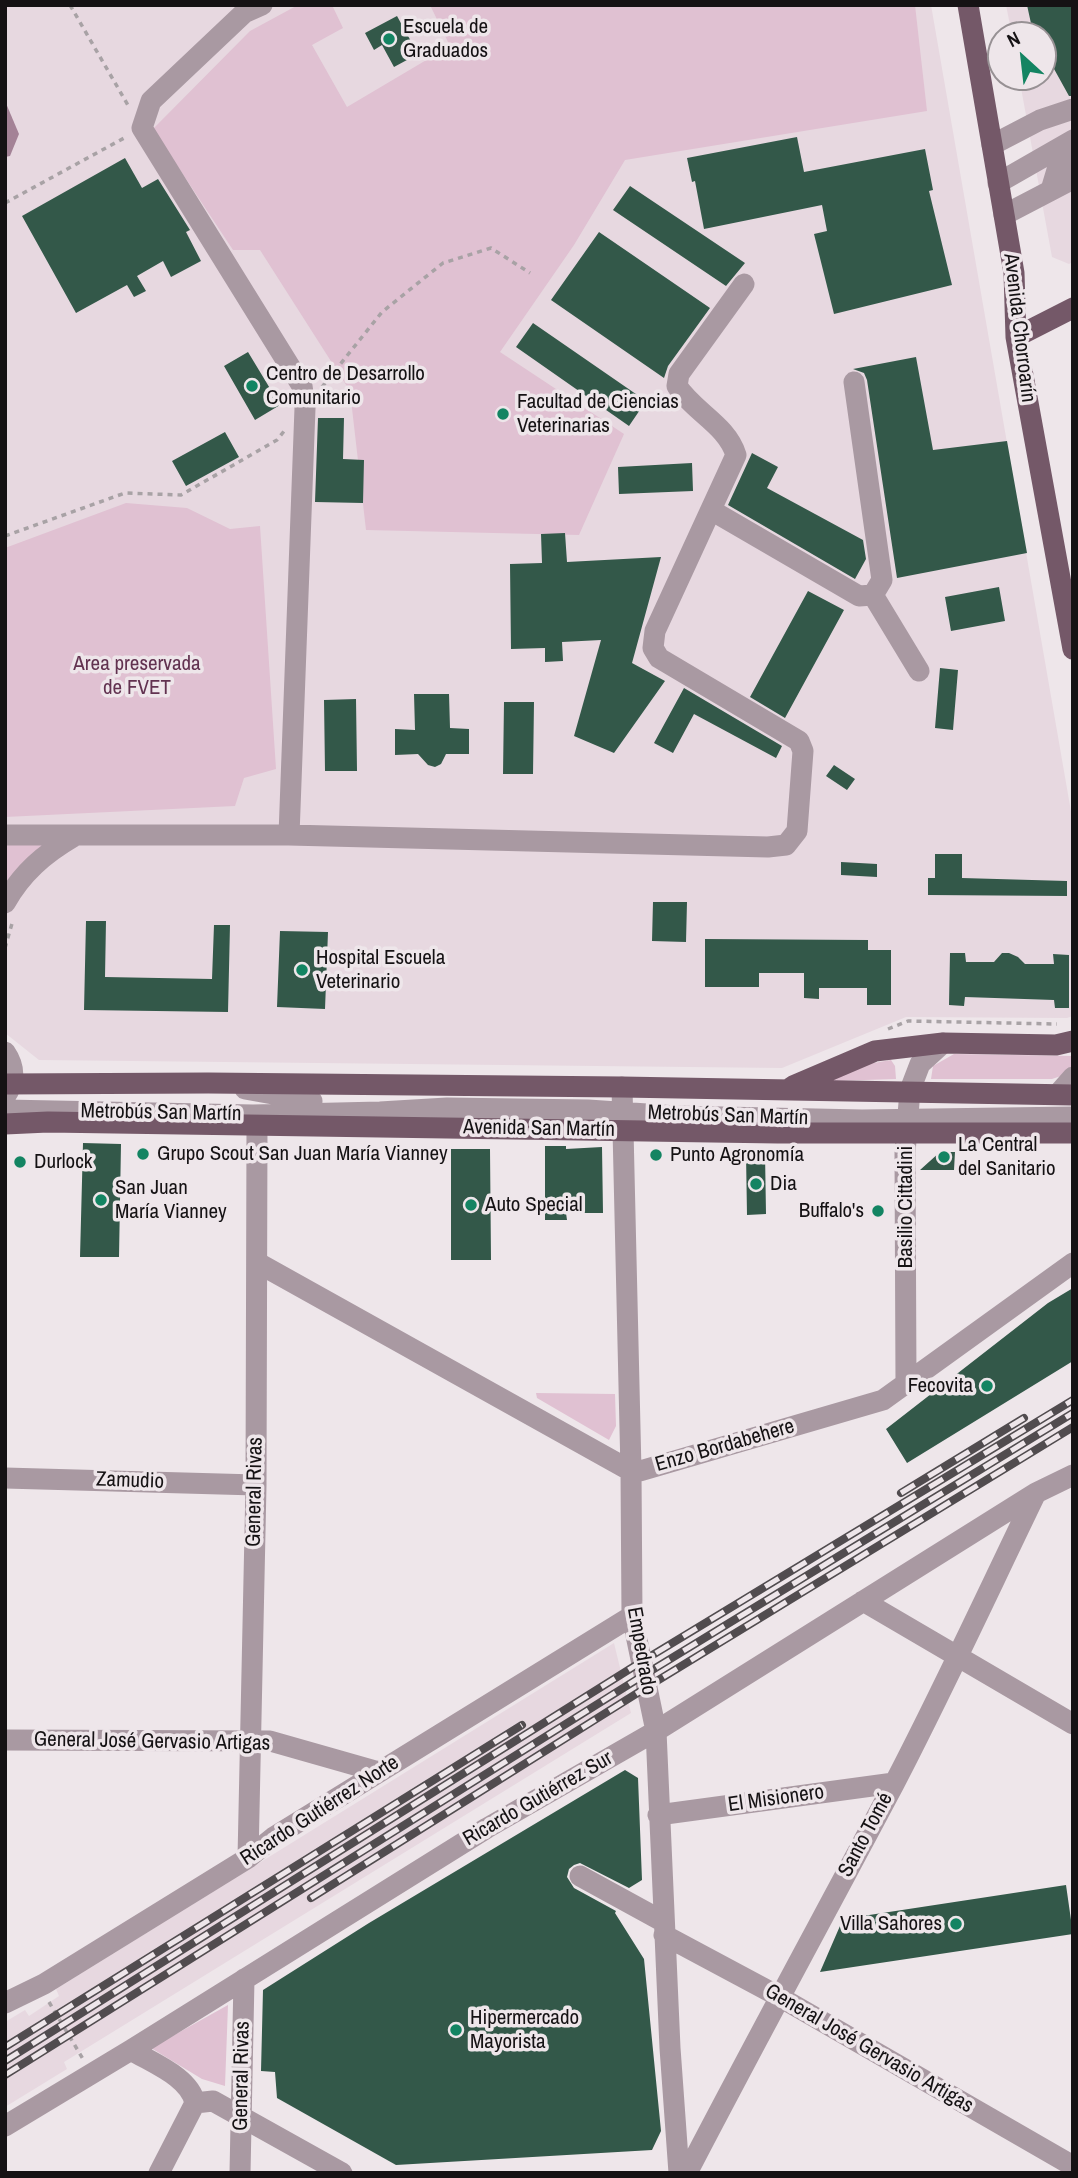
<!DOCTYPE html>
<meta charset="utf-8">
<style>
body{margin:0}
#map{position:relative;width:1078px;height:2178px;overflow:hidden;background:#eee6ea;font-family:"Archivo Narrow",sans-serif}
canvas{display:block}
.frame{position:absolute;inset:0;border:7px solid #151214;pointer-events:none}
.north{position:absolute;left:987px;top:21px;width:70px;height:70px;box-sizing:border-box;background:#eee6ea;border:2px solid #979194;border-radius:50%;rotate:333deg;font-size:19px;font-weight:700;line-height:28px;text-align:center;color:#151214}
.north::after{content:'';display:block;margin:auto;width:24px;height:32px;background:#138462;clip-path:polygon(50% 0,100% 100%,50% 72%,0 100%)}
</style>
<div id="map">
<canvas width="1078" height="2178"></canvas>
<div class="frame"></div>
<div class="north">N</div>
</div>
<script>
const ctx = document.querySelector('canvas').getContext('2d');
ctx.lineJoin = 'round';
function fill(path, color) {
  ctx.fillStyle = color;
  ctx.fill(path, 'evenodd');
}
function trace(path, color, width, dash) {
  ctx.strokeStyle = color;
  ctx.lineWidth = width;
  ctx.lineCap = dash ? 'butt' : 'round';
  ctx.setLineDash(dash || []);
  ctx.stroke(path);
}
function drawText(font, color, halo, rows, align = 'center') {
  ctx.font = font + ' "Archivo Narrow",sans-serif';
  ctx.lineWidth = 7;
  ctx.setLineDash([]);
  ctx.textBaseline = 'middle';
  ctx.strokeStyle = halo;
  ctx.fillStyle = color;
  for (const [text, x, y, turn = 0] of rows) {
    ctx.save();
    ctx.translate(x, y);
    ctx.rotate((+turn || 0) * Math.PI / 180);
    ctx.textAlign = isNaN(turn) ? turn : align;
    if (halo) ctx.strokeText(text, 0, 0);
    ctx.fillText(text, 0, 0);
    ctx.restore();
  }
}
fill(new Path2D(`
 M5,5H931L1073,823V1016L1067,1018L906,1017L782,1068L39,1060L5,1033Z
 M1006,5H1073V262L1069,264L1052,257L1019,77H1043V35H1012Z
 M614,1643L631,1713L64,2062L67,2069L5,2107V2022L25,2010L29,2016L59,1996L56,1989Z`), '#e7d8e0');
fill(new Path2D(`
 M298,5H332L343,28L312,45L347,107L450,46L430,5H915L927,111L625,160L574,245L500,352L624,434L579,535L366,530L350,391L260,250H233L153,129L250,31Z
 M126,503L187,508L230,529L260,526L276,769L244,778L235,806L5,817V548Z
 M5,835L75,836L5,903Z
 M954,1054L1073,1056V1067L1061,1076L1052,1079H931L933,1066Z
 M891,1060L895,1066L896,1079L833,1081V1078L868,1064Z
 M536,1393L615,1394L616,1426L609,1440L537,1398Z
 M228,2005L225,2086L202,2079L151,2048Z`), '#e0c1d2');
fill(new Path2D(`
 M5,101L19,134L10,156L5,157Z`), '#a48296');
fill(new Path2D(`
 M1027,5H1073V96H1069L1043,49V35H1035L1032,28Z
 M397,16L418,54L394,67L382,45L374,50L365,33Z
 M797,137L804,172L925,149L933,190L929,191L952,285L834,314L814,234L827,231L822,205L704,229L695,181L692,182L687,158Z
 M125,158L142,188L158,179L190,230L186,232L201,261L171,277L163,261L137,276L146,291L134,297L127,285L76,313L22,216Z
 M630,186L745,263L726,286L613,210Z
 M599,232L710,308L668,366L664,378L551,300Z
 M533,323L646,401L629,426L516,347Z
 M248,352L280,405L255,420L224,366Z
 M916,357L933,450L1007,441L1027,553L897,578L867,380L864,373L853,369Z
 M318,418H344L343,459L364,460L363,503L315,502Z
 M225,432L239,457L186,486L172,461Z
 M752,453L778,467L767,488L863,540L866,559L855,579L728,505Z
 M692,463L693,491L619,494L618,467Z
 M565,533L567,562L661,557L632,663L665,681L614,753L574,736L601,640L562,642L563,661L545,662V648L511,649L510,564L542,563L541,534Z
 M999,587L1005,621L951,631L945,597Z
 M808,591L844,610L785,718L750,697Z
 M940,668L958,670L953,730L935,728Z
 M684,688L782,746L776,758L694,714L673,753L654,743Z
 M414,694H449L450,728L469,729V754H446L441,764L435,767L428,765L418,754L395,755V729L415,730Z
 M356,699L357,771H325L324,700Z
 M504,702H534L533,774H503Z
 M834,765L855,779L847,790L826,776Z
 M935,854H962V878L1067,881V896L928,895V878H935Z
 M841,862L877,864V877L841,875Z
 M653,902H687L686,942L652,941Z
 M86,921H106L105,977L212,979L214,925H230L228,1012L84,1010Z
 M280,931L328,932L325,1009L277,1007Z
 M705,939L868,940V950H891V1005H867V988H819V999L804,998V973H759V987H705Z
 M950,953H965L966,962H994L1002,953H1009L1018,957L1025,964H1054L1053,954L1069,955V1008H1055L1054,1000L965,997L964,1006L949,1005Z
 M83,1143L121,1144L119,1257H80Z
 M545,1146H566V1149L602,1147L603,1213H566L567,1220H545Z
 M451,1149H490L491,1260H451Z
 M940,1152H955L954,1170H920Z
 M765,1153L766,1214L747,1215L746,1154Z
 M1073,1288V1361L907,1463L886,1429L1048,1303Z
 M625,1770L638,1778L642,1880L629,1888L580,1863L574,1865L569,1869L567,1877L574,1888L616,1911L615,1913L644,1959L661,2131L652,2150L396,2165L277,2098L275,2072L261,2071L263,1990L369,1923Z
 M1066,1885L1073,1934L820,1972L843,1919Z`), '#335849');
trace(new Path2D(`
 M70,5L129,107
 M5,203L126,137
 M322,387L382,312L443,263L491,248L530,273
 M5,536L125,493L181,495L277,440L285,430
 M5,948L13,920
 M888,1029L908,1021L1057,1024
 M49,2002L83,2059`), '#a8a2a5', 3.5, [5, 5]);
trace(new Path2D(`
 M262,5L244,13L151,101L142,128L302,386L305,408L289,835
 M992,145L1040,120L1073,109
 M998,183L1073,140
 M1051,190L1057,170L1073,158
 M1004,215L1073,179
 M711,510L859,596L873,595L882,580L854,382
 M873,595L919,671
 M5,835H289L768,847L786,845L797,831L803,751L799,741L659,658L653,648L655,631L736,455C727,425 694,412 677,386L679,374L744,284
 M5,903C22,873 44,854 73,837
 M5,1052C16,1068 15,1082 5,1097
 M622,1087L631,1471L632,1616L656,1731L670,2048L679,2173
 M245,1089L312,1101
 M1058,1094L1073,1077
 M5,1110L253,1115L380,1112L447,1108L588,1110L676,1116L862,1120L1073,1117
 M258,1263L631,1471H640L883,1400L1073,1263
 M906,1384L905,1153L910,1090L920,1064L943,1043
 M5,1478L256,1485
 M863,1601L1073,1724
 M5,1740L270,1741L379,1772
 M658,1815L894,1783
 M248,1858L256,1485L257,1126
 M580,1876L664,1922
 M664,1935L778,1996L1073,2166
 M5,2003L44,1984L248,1858L274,1837L632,1616
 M131,2050C152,2063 190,2077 195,2103
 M195,2103L213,2101L342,2173
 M5,2126L131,2050L487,1828L656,1731L1036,1493L1073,1475
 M159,2173L195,2103
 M240,2173L244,1979
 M687,2173C755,2042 825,1914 894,1784C944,1688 989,1590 1036,1493`), '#a999a2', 21);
trace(new Path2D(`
 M968,5L1014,273L1016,337L1073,649
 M1016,337L1073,308
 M5,1084L208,1083L622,1087L1073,1095
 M793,1086L875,1051L943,1043L1056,1045L1073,1041
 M5,1124L48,1122L778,1133H1073`), '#745868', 21);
const rail = new Path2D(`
 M901,1493L1024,1418
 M311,1898L647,1687L1073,1427
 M5,2047L522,1725
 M5,2061L641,1662L1073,1400
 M5,2075L644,1675L1073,1413`);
trace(rail, '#514c4f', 8);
trace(rail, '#eee6ea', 5, [16]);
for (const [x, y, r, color] of [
 [389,39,7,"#138462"],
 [252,386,7,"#138462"],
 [503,414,7,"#138462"],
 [302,970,7,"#138462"],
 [143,1154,7,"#138462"],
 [656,1155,7,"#138462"],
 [944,1157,7,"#138462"],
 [20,1162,7,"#138462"],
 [756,1184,7,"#138462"],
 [101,1200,7,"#138462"],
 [471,1205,7,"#138462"],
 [878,1211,7,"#138462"],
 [987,1386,7,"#138462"],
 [956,1924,7,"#138462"],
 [456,2030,7,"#138462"]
]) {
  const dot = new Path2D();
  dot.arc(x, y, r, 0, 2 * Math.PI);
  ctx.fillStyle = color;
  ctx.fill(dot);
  trace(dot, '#eee6ea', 2.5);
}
drawText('21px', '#151214', '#eee6ea', [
 ["Escuela de",403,27],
 ["Graduados",403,51],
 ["Centro de Desarrollo",266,374],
 ["Comunitario",266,398],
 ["Facultad de Ciencias",517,402],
 ["Veterinarias",517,426],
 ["Hospital Escuela",316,958],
 ["Veterinario",316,982],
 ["La Central",958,1145],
 ["del Sanitario",958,1169],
 ["Grupo Scout San Juan María Vianney",157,1154],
 ["Punto Agronomía",670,1155],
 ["Durlock",34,1162],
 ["Dia",770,1184],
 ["San Juan",115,1188],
 ["María Vianney",115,1212],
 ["Auto Special",485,1205],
 ["Buffalo's",864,1211,"right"],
 ["Fecovita",973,1386,"right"],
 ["Villa Sahores",942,1924,"right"],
 ["Hipermercado",470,2018],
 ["Mayorista",470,2042]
], 'left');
drawText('21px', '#151214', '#eee6ea', [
 ["Avenida Chorroarín",1019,328,83],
 ["Metrobús San Martín",161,1113,1],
 ["Metrobús San Martín",728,1116,2],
 ["Avenida San Martín",539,1129,1],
 ["Basilio Cittadini",906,1207,-90],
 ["Enzo Bordabehere",725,1446,-16],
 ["Zamudio",130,1481,2],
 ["General Rivas",255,1492,-89],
 ["Empedrado",641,1651,80],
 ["General José Gervasio Artigas",152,1742,1],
 ["Ricardo Gutiérrez Sur",538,1799,-30],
 ["El Misionero",776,1799,-8],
 ["Ricardo Gutiérrez Norte",320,1811,-33],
 ["Santo Tomé",866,1835,-62],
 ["General José Gervasio Artigas",869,2049,30],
 ["General Rivas",242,2076,-89]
]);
drawText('21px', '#623250', '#eee6ea', [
 ["Area preservada",137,664],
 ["de FVET",137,688]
]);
</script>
